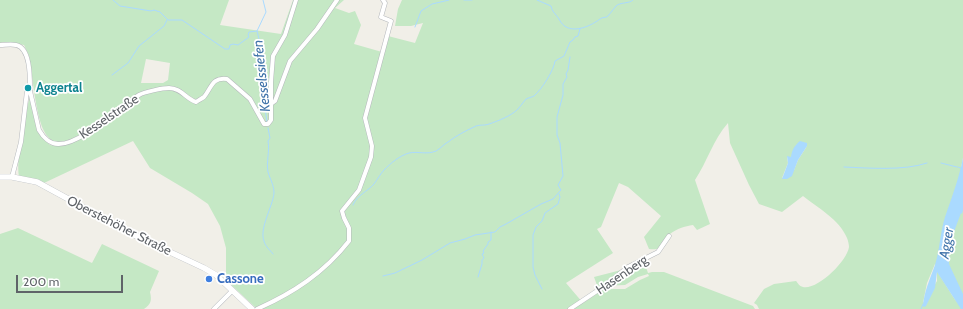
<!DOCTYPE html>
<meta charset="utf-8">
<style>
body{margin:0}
#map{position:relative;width:963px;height:309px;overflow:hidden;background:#f1efe8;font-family:Cabin,sans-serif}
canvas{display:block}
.scale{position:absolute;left:16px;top:275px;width:107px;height:18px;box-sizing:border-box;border:2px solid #5f6368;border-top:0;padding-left:5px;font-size:12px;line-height:14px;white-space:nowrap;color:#5f6368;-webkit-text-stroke:3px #fff;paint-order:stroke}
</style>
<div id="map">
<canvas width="963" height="309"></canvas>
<div class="scale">200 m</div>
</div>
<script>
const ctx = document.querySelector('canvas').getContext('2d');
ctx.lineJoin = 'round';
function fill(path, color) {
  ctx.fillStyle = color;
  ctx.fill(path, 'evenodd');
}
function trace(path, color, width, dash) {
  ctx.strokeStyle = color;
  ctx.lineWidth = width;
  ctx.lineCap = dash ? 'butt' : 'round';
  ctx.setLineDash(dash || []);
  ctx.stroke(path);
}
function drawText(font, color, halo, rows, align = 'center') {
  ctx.font = font + ' Cabin,sans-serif';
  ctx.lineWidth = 3.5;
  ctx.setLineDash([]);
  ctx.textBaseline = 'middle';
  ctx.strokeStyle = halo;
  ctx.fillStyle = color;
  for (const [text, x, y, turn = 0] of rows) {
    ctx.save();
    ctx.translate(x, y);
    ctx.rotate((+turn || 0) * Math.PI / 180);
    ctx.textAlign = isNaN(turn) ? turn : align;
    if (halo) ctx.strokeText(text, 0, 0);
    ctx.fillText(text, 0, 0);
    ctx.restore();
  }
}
fill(new Path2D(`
 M0,0H229L220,25L281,34L293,0H344L335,8L349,13L355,11L361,25L354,44L382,52L388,36L415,43L423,23L411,26H395L398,9L402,0H963V158L961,168L963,169V309H759L757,305L754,303L764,289L774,284L796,281C798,283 799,286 803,287C818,290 847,261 849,247C849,245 848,240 847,238C839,219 818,208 803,196L782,212L759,204L749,185L730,143L728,123C713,140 707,162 695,180L710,224L697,230L693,225C685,226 676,229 670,234C660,242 665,251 649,249L644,237L661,216L628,187L619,183L601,227L597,229L613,253L566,283L583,303L604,289H625L640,280L649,276L648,274L638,277L625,285L601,286L598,288L594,277L629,268L644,261L648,273L652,272H664L753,306L755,309H257L226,280V248L220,226L208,204L192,193L150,168L133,141L44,183L19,177C16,153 24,119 30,96L40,134L50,145L59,146L76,141L112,119L110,115C97,123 73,143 58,142C52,142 47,137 44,131C35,113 33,77 29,56L24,45L3,42L0,43ZM146,59L170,63L168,80L163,83H141ZM807,146L798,160L794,170L782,178L788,163L787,157L791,158ZM935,264L957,303L937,271V281L923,303L927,283Z
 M18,228L92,263L102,244L159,271L150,292C152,301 151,304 144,309H0V234Z`), '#c5e8c5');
fill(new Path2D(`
 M800,141L807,143V146L798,160L792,176L787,179H782L788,163L787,156L791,157C792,150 794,146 800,141Z
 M963,158V210L962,214L961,213L952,237L949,249V264L963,294V309H961L937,272L935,288L926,306L924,307L923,306C924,292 930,279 935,265C940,249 940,233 945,217C952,197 959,178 963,158Z`), '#aadaff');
trace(new Path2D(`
 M113,0L120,6L151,11L154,10L160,12L168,20H182L225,49H229L230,45L233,44L238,45L249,37L248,35L249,32L257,31L266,12L263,0
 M464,0H472
 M537,0L551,6C552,12 556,14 559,19C567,36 588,28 600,19C602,17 606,18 608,16C611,13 613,9 616,6C620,2 629,4 633,0
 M415,27L421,11L432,4L449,0
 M257,31L262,51L260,63L262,68L260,72C264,79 260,87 263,94L267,122
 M112,75L128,63L139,46L164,26L167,20
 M268,128L270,138L268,141C270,151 266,162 268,172C270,179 274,185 274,193C273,206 259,228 264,241C265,246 270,250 273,254
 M941,163L957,167
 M844,167C868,168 904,171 927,163
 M958,167L963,169
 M353,205C357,195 367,192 374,184C377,180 381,173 384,170C391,163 399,156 409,153C418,151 427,155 436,151C440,149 444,144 448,142C456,136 465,131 474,127C479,124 484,126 489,124C498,121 511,116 518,109C521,106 523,102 526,99C528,98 532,97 534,96C542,89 554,70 555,61L564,56L570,42L573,40L575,37L578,36L580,29
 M383,276L395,273L422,260L450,243L465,239L475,235L495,232L500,227L506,224L541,204L553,199L561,190L558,185L563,176L560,143L557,135V117L563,95V84L567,77L566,74L568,70L570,57
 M478,277L482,264V260L484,258L482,254L484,253L483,251L488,244V242L491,240V232
 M542,289L535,275L533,267V235L536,227L542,221L545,213L558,204L560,197L559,194
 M921,309L923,304`), '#aadaff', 1);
const street = new Path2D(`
 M0,45C5,45 11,44 16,45C31,48 30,79 30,91
 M271,104L275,101L290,61L317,29L337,0
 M12,177L21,142L27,91H30L39,130C43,137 50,144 58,144C81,145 119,107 139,95C144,92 163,88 169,88C181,88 186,99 196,102C199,100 201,99 204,97C212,87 212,77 227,79L250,99L264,124H268L271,120V82L273,56L285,35L296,0
 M214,309L232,291
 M257,309C293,293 324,273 349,241V228L344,218L342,211L359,190L371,157L372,146L365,118L391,21L381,17L385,3L383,0
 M570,309L603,287L628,267L658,252L669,236`);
const secondary = new Path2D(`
 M0,177H12L37,182L140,238L204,268L216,275L252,309`);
trace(street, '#b5b8bc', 5);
trace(secondary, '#b6babf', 6);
trace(street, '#fff', 4);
trace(secondary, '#fff', 5.5);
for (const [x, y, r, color] of [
 [28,88,4,"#0f9aa8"],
 [209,279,4,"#3f7fe0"]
]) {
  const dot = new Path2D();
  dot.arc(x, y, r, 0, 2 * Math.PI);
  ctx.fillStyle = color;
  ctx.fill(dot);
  trace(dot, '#fff', 1.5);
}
drawText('bold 13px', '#0d838f', '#fff', [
 ["Aggertal",36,88]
], 'left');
drawText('13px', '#5f6368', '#fff', [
 ["Kesselstraße",109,117,-34],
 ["Oberstehöher Straße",119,226,27],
 ["Hasenberg",622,275,-34]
]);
drawText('bold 13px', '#366cbe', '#fff', [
 ["Cassone",217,279]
], 'left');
drawText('italic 14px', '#4174aa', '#fff', [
 ["Kesselssiefen",262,76,-96],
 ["Agger",947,243,-81]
]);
</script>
